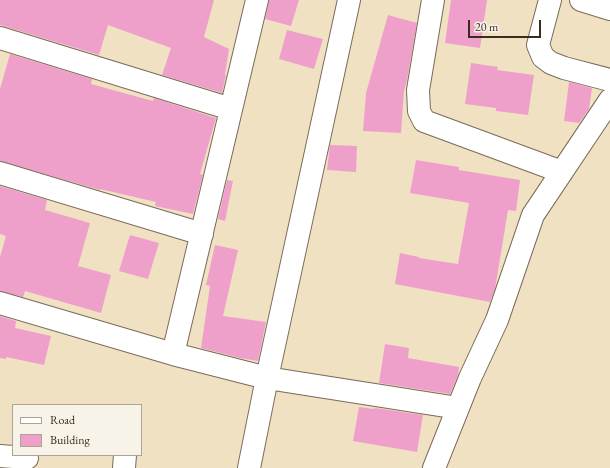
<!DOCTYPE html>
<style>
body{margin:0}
#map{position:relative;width:610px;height:468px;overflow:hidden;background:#f0e1c3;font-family:"EB Garamond",serif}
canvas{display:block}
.legend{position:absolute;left:12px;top:404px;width:130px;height:52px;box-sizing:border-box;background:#f7f3e8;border:1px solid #aca397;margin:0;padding:5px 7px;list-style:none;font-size:12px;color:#3b2a1e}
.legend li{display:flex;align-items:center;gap:8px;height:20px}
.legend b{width:20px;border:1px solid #aca397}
.scale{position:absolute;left:468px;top:20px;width:73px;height:18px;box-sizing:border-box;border:2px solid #3b2a1e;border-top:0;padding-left:5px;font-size:12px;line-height:14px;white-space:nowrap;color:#3b2a1e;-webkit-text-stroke:3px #f7f3e8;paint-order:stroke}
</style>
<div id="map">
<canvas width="610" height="468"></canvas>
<ul class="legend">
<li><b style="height:5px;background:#fff"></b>Road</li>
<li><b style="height:11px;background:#efa0ca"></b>Building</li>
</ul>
<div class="scale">20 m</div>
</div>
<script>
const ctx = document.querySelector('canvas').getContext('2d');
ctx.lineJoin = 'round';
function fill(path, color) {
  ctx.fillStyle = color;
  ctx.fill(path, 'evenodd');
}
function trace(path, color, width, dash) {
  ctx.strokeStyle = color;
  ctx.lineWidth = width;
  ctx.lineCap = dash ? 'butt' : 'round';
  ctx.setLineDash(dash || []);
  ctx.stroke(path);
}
fill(new Path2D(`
 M0,0H214L204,37L229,49L225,75H226L222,93L162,75L171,48L108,25L99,55L0,25Z
 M269,0H299L291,26L265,19Z
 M451,0H487L480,48L445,43Z
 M388,15L417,23L407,80L404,91L401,133L363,131L366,93Z
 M287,30L323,39L314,69L279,59Z
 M10,54L92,79L91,84L153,101L154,98L216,118L200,174L203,175L193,214L155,206L156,202L100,189V190L0,161V89Z
 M471,63L498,67L497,70L534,75L528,115L496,111V108L465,104Z
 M569,82L592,88L589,109L579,123L564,121Z
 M330,145L357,146L356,172L327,170Z
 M416,160L459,167V170L520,180L516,211L508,210L495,289L490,302L395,284L400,253L419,257V258L458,264L469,203L410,193Z
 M227,180L233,181L225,221L218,219Z
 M0,186L47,200L45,210L90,223L78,266L111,275L101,313L25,291L23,297L0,291V257L6,236L0,234Z
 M130,235L159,243L148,279L119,271Z
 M215,245L238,250L223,316L266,322L258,361L240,358L201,348L210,286L206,285Z
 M0,316L16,321L15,328L51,336L44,365L6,357V359L0,358Z
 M385,344L409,348L408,358L459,367L458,375L450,394L379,383Z
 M359,407L374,409L375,408L423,415L417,452L353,441Z`), '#efa0ca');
const minor = new Path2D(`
 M433,0L418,90L419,111L424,121L562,172
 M550,0L538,45L543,57L551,63L564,68L610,80
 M581,0L610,9
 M0,38L231,109
 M0,173L202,234
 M0,303L173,354L267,378L458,408
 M173,354L257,0
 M0,456L27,458
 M124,468L125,455
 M249,468L267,378L349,0
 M434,468L470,378L497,320L533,215L610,100`);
trace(minor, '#7a6a58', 24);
trace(minor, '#fff', 22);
</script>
